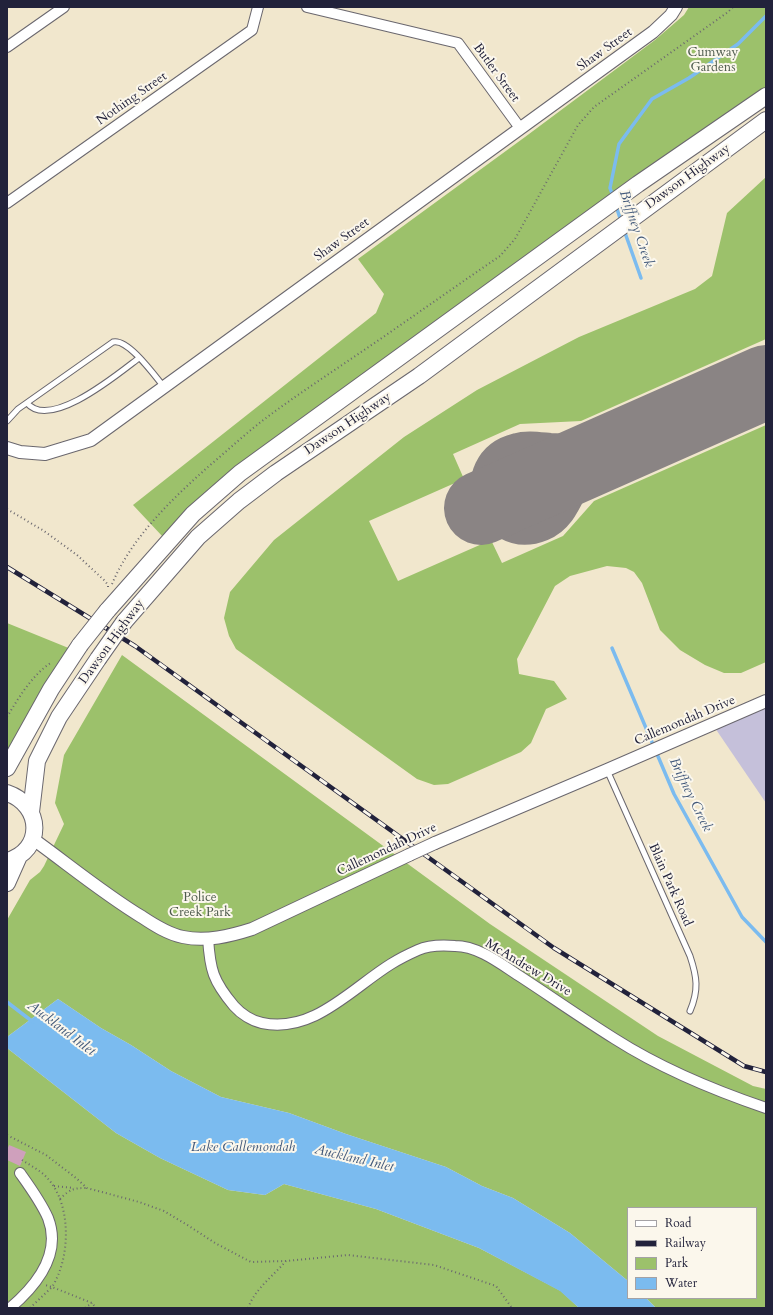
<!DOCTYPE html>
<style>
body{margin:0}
#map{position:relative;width:773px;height:1315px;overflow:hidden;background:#f1e7cd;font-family:Cardo,serif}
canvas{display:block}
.frame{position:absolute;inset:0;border:8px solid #22223b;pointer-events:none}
.legend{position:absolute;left:627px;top:1207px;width:130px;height:92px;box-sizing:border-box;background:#fbf7ec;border:1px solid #a4a2a5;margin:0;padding:5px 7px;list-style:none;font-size:12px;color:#22223b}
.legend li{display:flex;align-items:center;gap:8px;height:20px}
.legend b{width:20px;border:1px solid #a4a2a5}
</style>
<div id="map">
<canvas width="773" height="1315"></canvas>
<div class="frame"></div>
<ul class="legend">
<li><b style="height:5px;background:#fff"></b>Road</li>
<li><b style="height:5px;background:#22223b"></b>Railway</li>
<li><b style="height:11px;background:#9cc16b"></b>Park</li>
<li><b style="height:11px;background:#7bbbef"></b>Water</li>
</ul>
</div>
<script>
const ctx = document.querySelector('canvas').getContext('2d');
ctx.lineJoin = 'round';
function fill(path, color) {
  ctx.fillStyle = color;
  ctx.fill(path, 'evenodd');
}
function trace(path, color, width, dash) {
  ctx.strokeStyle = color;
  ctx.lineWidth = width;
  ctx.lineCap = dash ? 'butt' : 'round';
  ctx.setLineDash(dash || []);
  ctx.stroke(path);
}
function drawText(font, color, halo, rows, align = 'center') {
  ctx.font = font + ' Cardo,serif';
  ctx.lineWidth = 4;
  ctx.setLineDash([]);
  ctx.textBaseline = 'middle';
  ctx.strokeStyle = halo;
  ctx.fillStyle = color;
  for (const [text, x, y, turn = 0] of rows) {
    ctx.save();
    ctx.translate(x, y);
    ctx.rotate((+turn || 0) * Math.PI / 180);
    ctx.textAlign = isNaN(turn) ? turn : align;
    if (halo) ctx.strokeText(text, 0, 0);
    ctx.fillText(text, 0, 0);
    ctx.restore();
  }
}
fill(new Path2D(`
 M766,705V803L715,728Z`), '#c5c0da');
fill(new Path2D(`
 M689,7H766V88L566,227L163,537L133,505L376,313L384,294L358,259L525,137L655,40L684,15Z
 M766,177V339L581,421L520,424L453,454L464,479L369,521L398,581L491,540L502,563L563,536L594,501L766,425V662L741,673H724L705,665L680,650L660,630L642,583L634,572L626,568L607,566L570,576L555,586L517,659L519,674L554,681L567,699L546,709L531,743L521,752L448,784L434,785L417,779L236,649L229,636L224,618L230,592L274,540L404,437L477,390L579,337L695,289L712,276L727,213Z
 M7,623L71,649L7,758Z
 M122,655L490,924L658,1036L753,1086L766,1089V1308H656L646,1298H756V1208H628V1281L570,1233L513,1198L482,1186L446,1167L346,1134L289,1113L221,1097L171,1071L131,1045L101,1028L58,999L7,1037V920L30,880L40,872L44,866L64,824L55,803L64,755Z
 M7,1048L116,1133L160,1158L228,1190L265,1195L284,1184L376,1209L479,1248L561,1291L579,1308H7Z`), '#9cc16b');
fill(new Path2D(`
 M58,999L101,1028L131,1045L171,1071L221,1097L289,1113L346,1134L446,1167L482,1186L513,1198L570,1233L628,1281V1298H646L656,1308H579L560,1291L479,1248L376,1209L284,1184L265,1195L228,1190L160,1158L116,1133L7,1048V1037Z`), '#7bbbef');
trace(new Path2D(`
 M613,196L610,188L619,144L652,99L689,78L738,44L766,16
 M616,206L621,221
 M624,230L641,278
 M612,648L674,794L742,917L766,942
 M7,1002L33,1022`), '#7bbbef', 3.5);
trace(new Path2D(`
 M607,452C588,451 569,449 550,448C539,447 527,445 517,448C460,462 488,548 542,526C572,514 570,472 598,458L662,428`), '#8a8484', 30);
trace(new Path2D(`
 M481,508L766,382`), '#8a8484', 74);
fill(new Path2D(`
 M9,1145L26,1152L20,1166L7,1160V1150Z`), '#cfa0bc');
const service = new Path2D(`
 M27,403C50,431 119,373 139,358
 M7,421L18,409L113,342C128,338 155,376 164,387
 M607,770L690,956C697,977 699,990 690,1011`);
const minor = new Path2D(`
 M307,7L458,43L520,128
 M7,47L64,7
 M7,203L252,30L258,7
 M208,938C210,970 213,981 234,1006C241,1014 252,1021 262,1023C313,1034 352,988 391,964C399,959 409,954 418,950C429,945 443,945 455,946C479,946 502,965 521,977C553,998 583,1019 615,1039C662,1069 713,1090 766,1108
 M10,1308C37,1285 62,1254 48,1218C41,1202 30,1187 20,1173`);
const tertiary = new Path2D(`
 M7,448L20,452L45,454L91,440L653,32L671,15L676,7
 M33,839C69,865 104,894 142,917C154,925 168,934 183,937C206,942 230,936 252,929L409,855
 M435,843L607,770L766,701`);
const trunk = new Path2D(`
 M107,611L193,514L240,473L638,184L766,96
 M124,622L198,537L239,501L276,473L419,376L766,120
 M7,768L51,689L80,645
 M7,793C43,805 44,851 7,861
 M31,812L37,761L59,717L98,659
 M7,883L19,856`);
trace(service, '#6a676e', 7);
trace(minor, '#6a676e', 12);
trace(tertiary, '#6a676e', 14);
trace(trunk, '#6a676e', 18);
trace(new Path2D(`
 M7,509L44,531L77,555L105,581L108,585V589
 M112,584C132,537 171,500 209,466C227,451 244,435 262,421C299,393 338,368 376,342C418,313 459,284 500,256L515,239L578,125L594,107L728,12L733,7
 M7,717C19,697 32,675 52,662
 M7,1135L46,1155L76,1178L87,1188L139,1202L164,1211L189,1226L215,1243L251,1262L286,1261L348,1255L434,1265L496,1286L512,1308
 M22,1160C31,1166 42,1171 49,1180C72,1207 70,1259 52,1287L45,1285
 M54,1186L74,1188
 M60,1199C70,1189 74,1188 87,1188
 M30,1308L52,1287L92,1303L96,1308
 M85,1308L92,1303
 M248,1308C255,1289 273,1276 286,1261`), '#6a676e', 2, [1, 3]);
trace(service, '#fff', 5);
trace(minor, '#fff', 10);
trace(tertiary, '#fff', 12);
trace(trunk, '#fff', 16);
const rail = new Path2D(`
 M7,567L135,646L554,948L744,1066L766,1072`);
trace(rail, '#22223b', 4.5);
trace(rail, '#fbf7ec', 3, [9]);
const tertiaryBridge = new Path2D(`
 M409,855L435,843`);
const trunkBridge = new Path2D(`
 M80,645L107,611
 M98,659L124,622`);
trace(tertiaryBridge, '#6a676e', 14, []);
trace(trunkBridge, '#6a676e', 18, []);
trace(tertiaryBridge, '#fff', 12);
trace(trunkBridge, '#fff', 16);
drawText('13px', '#22223b', '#fbf7ec', [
 ["Shaw Street",605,50,-36],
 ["Butler Street",496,73,54],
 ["Nothing Street",132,99,-35],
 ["Dawson Highway",688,177,-36],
 ["Shaw Street",342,240,-36],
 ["Dawson Highway",348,424,-34],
 ["Dawson Highway",112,642,-54],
 ["Callemondah Drive",685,721,-23],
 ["Callemondah Drive",387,850,-25],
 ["Blain Park Road",670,885,66],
 ["McAndrew Drive",528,968,31]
]);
drawText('13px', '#4d5a4c', '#fbf7ec', [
 ["Cumway",713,53],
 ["Gardens",713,68],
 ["Police",200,898],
 ["Creek Park",200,913]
]);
drawText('italic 14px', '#41587a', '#fbf7ec', [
 ["Briffney Creek",636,229,71],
 ["Briffney Creek",690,795,64],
 ["Auckland Inlet",61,1029,37],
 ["Lake Callemondah",243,1148],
 ["Auckland Inlet",354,1159,13]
]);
</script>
